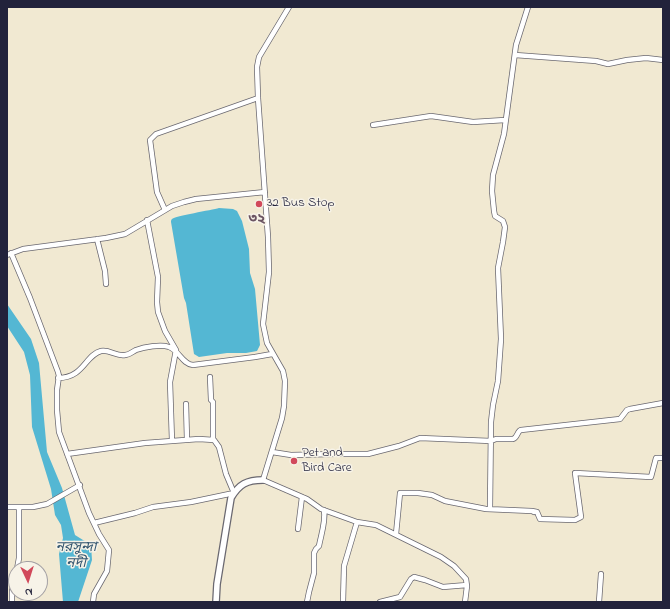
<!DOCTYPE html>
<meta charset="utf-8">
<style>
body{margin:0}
#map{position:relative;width:670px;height:609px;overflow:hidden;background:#f1e9d2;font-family:"Indie Flower",sans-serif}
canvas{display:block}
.frame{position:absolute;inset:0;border:8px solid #22223b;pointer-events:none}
.north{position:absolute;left:8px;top:561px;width:40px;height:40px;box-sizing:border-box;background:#f7f3e8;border:1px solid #a29fa3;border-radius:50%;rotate:176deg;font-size:11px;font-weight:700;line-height:16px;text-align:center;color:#22223b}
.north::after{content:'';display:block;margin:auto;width:14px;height:18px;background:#d1495b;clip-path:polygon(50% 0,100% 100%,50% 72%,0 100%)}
</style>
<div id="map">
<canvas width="670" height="609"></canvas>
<div class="frame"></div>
<div class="north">N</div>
</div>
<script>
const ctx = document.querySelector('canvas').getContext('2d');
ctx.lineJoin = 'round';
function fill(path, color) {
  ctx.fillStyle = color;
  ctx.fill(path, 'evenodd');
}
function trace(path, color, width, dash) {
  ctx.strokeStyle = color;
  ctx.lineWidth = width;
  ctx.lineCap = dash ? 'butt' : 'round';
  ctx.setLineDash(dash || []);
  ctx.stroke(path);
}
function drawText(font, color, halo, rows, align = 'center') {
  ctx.font = font + ' "Indie Flower","Noto Sans Bengali",sans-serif';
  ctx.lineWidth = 3;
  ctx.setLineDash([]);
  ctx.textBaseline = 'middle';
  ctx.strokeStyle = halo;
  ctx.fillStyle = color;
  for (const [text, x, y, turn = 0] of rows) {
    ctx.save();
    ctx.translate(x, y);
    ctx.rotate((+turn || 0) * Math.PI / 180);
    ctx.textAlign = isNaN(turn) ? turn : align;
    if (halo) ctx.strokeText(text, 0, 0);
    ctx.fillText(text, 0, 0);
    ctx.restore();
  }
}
fill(new Path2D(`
 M219,208L233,209L237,211L242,221L249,249L250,273L255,289L260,345L257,351L246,353H227L199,357L194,354L186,303L184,298L171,222C171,221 171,220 172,219C175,216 212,210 219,208Z
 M7,304L31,339L39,363L47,452L62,488L75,535L91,545L92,560L78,602H63L59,554L63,538L61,525L55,515L51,489L32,427L30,375L24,352L7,326Z`), '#54b7d3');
const minor = new Path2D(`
 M289,7L259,57L257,67L258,98L268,237L269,272L263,324L267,343L283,371L285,381L284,406L282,418L263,480L307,499L321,509L357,522L376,525L441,557L454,566L466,579L467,586L465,602
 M515,55L596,61L608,64L627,60L646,58L663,60
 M373,125L431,116L473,122L505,120
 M165,210L157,192L150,140L156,134L258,98
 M147,220L158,277L157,302L158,312L165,331L176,350L170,382L172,441
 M97,239L105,271L106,284
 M11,253L30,298L58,372L59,376L57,390V410L59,432L89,513L99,534L109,550L107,571L94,594L93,602
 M7,255L23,249L106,238L125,234L172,206L184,202L196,199L265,192
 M210,377L211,400L213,402V440
 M58,378C84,378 85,355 101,351C109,349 117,357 125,355C129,355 132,352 136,350C144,347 161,344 169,347C179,350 182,364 193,365L255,357L272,354
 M186,404L187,440
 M272,452L291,455L336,454H368L399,446L420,438L491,441L496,439H513C518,437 517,431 521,430L620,419L627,410L630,409L663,403
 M67,454L145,443L199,439L214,440L219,447L226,474L234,493L191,502L153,507L135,513L94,523
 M7,507H33L47,504L80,485
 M490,509L491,422L493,405L498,381L501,339L498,268L503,242L505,227L503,221L495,216L494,211L492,191L493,175L504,134L516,45L528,7
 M534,512L532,511L537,512L540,519L575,520L581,517L575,473L651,477L656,458H663
 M298,529L302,497
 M396,534L400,493H418L432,495L445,501L486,509L532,511
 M17,569L19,558V507
 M12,602V591L16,573
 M307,602L309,592L314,573V553L316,549L319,546C321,535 326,521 324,510
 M343,602L344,566L357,522
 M380,602L400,597L411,579L414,577L425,580L443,587L467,585
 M599,602L601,574`);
const major = new Path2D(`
 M216,602L217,584L231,498C239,484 247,480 263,480`);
trace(minor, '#6a6870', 6);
trace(major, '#6a6870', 8);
trace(minor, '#fff', 4.5);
trace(major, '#fff', 5.5);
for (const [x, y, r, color] of [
 [259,204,4,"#d1495b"],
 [294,461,4,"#d1495b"]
]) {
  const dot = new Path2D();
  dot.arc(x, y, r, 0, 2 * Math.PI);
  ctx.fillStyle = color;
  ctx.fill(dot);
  trace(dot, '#f7f3e8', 1.5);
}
drawText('13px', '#22223b', '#f7f3e8', [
 ["32 Bus Stop",267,204],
 ["Pet and",302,454],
 ["Bird Care",302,469]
], 'left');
drawText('bold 14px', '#6b5462', '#f7f3e8', [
 ["৩২",257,221]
]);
drawText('italic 14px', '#345670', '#f7f3e8', [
 ["নরসুন্দা",76,549],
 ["নদী",76,565]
]);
</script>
